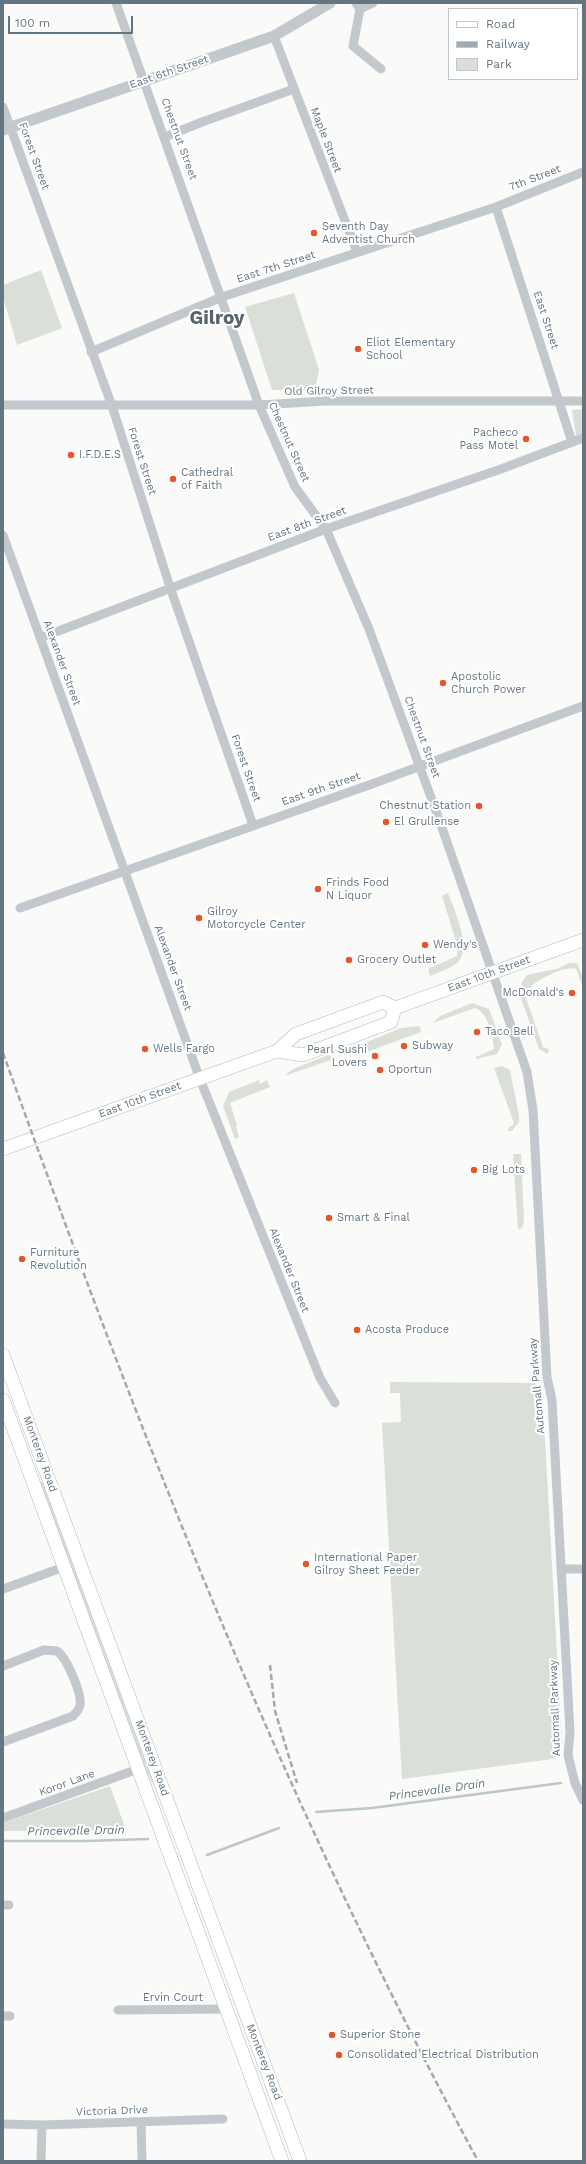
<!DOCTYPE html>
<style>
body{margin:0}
#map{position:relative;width:586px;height:2164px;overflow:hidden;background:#fafaf8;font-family:"Work Sans",sans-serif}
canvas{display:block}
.frame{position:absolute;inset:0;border:4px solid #657683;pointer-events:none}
.legend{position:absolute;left:448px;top:8px;width:130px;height:72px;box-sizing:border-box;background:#fff;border:1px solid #c1c8cd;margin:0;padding:5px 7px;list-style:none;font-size:12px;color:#657683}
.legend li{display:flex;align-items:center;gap:8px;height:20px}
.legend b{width:20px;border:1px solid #c1c8cd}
.scale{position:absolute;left:8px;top:16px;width:125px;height:18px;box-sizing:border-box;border:2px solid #657683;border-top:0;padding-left:5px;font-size:12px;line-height:14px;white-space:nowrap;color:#657683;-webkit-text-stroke:3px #fff;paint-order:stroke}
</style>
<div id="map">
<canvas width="586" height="2164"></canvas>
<div class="frame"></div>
<ul class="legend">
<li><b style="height:5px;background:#fff"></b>Road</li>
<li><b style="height:5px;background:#a2aab0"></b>Railway</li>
<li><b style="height:11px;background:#dadfd7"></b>Park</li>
</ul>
<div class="scale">100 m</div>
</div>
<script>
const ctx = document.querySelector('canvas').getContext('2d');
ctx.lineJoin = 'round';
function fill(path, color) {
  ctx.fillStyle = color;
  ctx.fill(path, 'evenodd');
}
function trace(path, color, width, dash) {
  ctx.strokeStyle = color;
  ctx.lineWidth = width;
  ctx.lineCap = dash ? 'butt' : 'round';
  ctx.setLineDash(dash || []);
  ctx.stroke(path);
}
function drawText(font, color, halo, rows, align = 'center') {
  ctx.font = font + ' "Work Sans",sans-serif';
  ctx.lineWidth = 4;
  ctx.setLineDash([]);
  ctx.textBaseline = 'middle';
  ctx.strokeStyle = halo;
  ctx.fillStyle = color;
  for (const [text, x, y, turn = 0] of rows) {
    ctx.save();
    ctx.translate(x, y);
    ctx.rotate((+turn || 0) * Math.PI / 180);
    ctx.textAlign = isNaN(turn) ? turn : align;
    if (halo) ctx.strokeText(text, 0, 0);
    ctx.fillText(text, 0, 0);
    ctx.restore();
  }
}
fill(new Path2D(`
 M41,270L62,328L17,345L3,297V285Z
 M294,293L319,370L315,390H272L245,307Z
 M583,409V434L576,436L572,410Z
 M448,893C454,909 472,948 458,962C452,968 439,972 430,976L428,969L457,956L458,948L442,896Z
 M569,963H577L583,978V987L576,969C567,965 546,976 538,981C532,984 532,988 524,992L543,1047L550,1050L547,1054L539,1049L520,996L522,982L527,975L556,969Z
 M472,1003L489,1009L502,1044L497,1054L476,1059V1057L494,1049C493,1037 488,1012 475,1008L433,1023L440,1016Z
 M420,1026L421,1032L361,1054L357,1046L401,1028Z
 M328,1055L337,1058L284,1076L293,1069Z
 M502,1066L510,1070L519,1116V1122L512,1131H508L509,1127L512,1126L514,1123L494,1068Z
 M259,1080L260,1084L267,1080L270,1087L230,1103L237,1125L236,1126L239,1137L235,1139L223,1106L229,1092Z
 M513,1154H521L524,1222L522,1228L518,1229Z
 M390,1382L535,1383L543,1404L562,1744L556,1757L552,1759L402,1779L382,1423L401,1422L400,1393H390Z
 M42,1482H45L153,1777V1784L143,1765L40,1483Z
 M110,1786L126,1830L3,1831V1823Z`), '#dadfd7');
trace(new Path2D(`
 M316,1812L372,1808L561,1783
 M3,1841H86L148,1839
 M207,1855L279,1828`), '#bbc7cb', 2.5);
const secondary = new Path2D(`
 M277,1051L303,1055L391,1022L395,1008
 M3,1149L277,1051L296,1034L383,1002L395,1008L583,940
 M3,1355L300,2161
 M3,1400L282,2161`);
trace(secondary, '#b3babf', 14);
trace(new Path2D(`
 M116,3L259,405L295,487L326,529L369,629L440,822L527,1072L533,1110L547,1377L552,1400L570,1732L568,1755L575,1783L583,1800
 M356,3L360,9L373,3
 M360,9L353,46L381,69
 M274,36L357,252
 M3,107L112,406L170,587L253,825
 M165,137L202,122L294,89
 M496,207L572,442
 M91,352L222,297L496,207L583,172
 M3,405H259L326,401H583
 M3,535L200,1079L320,1378L335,1403
 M40,638L326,529L501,469L583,438
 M20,908L372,784L583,706
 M561,1569H583
 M3,1589L64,1567
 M3,1666L44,1650L57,1651C67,1658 82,1694 80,1705C79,1710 76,1713 73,1716L3,1742
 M3,1818L138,1769
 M3,1905H9
 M118,2010L227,2009
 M3,2016H10
 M141,2122L142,2161
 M3,2124L42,2125L223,2119
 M41,2161L42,2125`), '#c3c8cc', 9);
trace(new Path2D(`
 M3,130L274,36L330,3`), '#c3c8cc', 11);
trace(secondary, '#fff', 13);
trace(new Path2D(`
 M3,1053C75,1253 149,1452 232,1647C306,1822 388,1994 478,2161
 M270,1665L275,1711L297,1783`), '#a2aab0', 2.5, [6, 3]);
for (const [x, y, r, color] of [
 [314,233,4,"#e4572e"],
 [358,349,4,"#e4572e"],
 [526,439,4,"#e4572e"],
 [71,455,4,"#e4572e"],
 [173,479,4,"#e4572e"],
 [443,683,4,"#e4572e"],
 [479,806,4,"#e4572e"],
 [386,822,4,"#e4572e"],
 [318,889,4,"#e4572e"],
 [199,918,4,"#e4572e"],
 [425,945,4,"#e4572e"],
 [349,960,4,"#e4572e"],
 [572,993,4,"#e4572e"],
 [477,1032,4,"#e4572e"],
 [404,1046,4,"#e4572e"],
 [145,1049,4,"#e4572e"],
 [375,1056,4,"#e4572e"],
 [380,1070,4,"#e4572e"],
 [474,1170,4,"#e4572e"],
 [329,1218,4,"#e4572e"],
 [22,1259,4,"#e4572e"],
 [357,1330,4,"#e4572e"],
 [306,1564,4,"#e4572e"],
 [332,2035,4,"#e4572e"],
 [339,2055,4,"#e4572e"]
]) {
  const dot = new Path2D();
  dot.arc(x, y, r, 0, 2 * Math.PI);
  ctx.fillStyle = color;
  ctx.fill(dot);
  trace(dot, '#fff', 1.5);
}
drawText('11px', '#657683', '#fff', [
 ["East 6th Street",169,72,-19],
 ["Chestnut Street",179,139,70],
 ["Maple Street",326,140,69],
 ["Forest Street",34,156,70],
 ["7th Street",535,178,-21],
 ["East 7th Street",276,267,-18],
 ["East Street",546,320,72],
 ["Old Gilroy Street",329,391,-1],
 ["Chestnut Street",289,442,66],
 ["Forest Street",142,461,72],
 ["East 8th Street",307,524,-20],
 ["Alexander Street",62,663,70],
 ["Chestnut Street",422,737,70],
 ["Forest Street",246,768,71],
 ["East 9th Street",321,789,-19],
 ["Alexander Street",173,968,70],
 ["East 10th Street",489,974,-20],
 ["East 10th Street",140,1100,-20],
 ["Alexander Street",289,1270,68],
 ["Automall Parkway",537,1386,-95],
 ["Monterey Road",40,1454,70],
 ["Automall Parkway",555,1708,-92],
 ["Monterey Road",152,1758,70],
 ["Koror Lane",67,1783,-20],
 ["Ervin Court",173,1998],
 ["Monterey Road",264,2062,69],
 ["Victoria Drive",112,2111,-2]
]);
drawText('11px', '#657683', '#fff', [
 ["Seventh Day",322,227],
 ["Adventist Church",322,240],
 ["Eliot Elementary",366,343],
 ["School",366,356],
 ["Pacheco",518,433,"right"],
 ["Pass Motel",518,446,"right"],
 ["I.F.D.E.S",79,455],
 ["Cathedral",181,473],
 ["of Faith",181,486],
 ["Apostolic",451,677],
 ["Church Power",451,690],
 ["Chestnut Station",471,806,"right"],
 ["El Grullense",394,822],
 ["Frinds Food",326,883],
 ["N Liquor",326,896],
 ["Gilroy",207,912],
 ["Motorcycle Center",207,925],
 ["Wendy's",433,945],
 ["Grocery Outlet",357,960],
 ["McDonald's",564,993,"right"],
 ["Taco Bell",485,1032],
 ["Subway",412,1046],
 ["Wells Fargo",153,1049],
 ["Pearl Sushi",367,1050,"right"],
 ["Lovers",367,1063,"right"],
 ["Oportun",388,1070],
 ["Big Lots",482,1170],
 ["Smart & Final",337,1218],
 ["Furniture",30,1253],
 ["Revolution",30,1266],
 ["Acosta Produce",365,1330],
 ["International Paper",314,1558],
 ["Gilroy Sheet Feeder",314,1571],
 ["Superior Stone",340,2035],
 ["Consolidated Electrical Distribution",347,2055]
], 'left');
drawText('italic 12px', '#60757c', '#fff', [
 ["Princevalle Drain",437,1790,-8],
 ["Princevalle Drain",76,1831,-1]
]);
drawText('bold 19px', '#57646e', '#fff', [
 ["Gilroy",217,318]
]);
</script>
